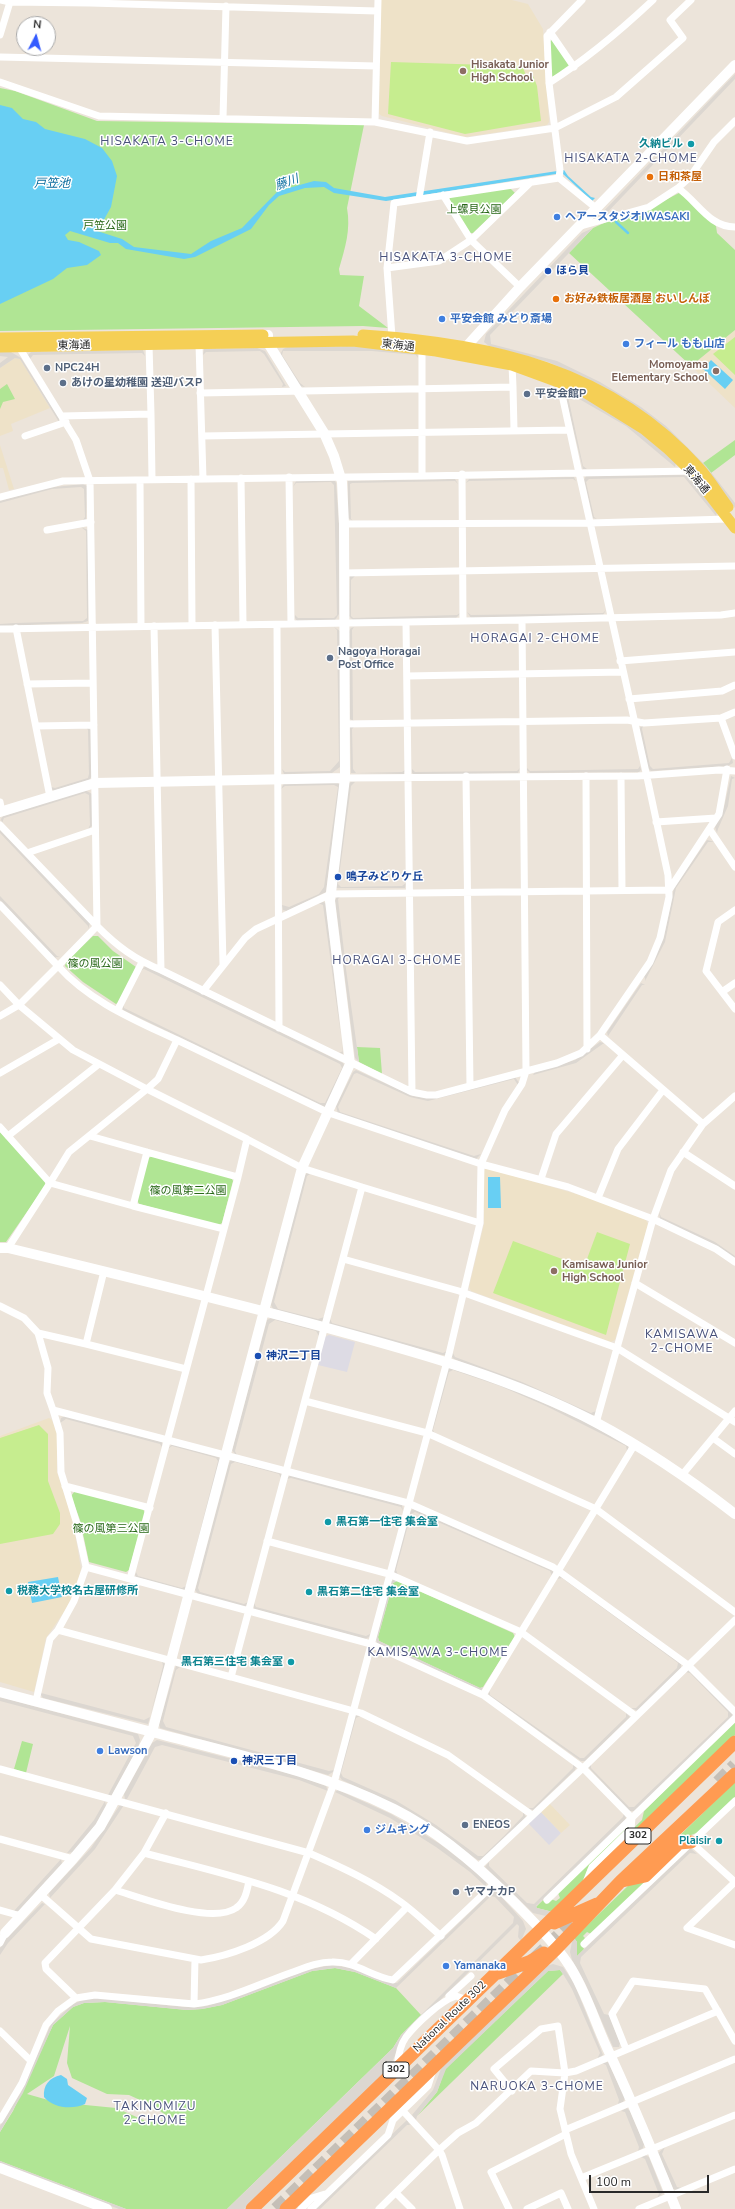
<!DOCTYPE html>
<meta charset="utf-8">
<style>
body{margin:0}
#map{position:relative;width:735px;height:2209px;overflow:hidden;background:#ece4da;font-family:"Nunito Sans",sans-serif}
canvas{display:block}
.north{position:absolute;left:16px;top:16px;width:40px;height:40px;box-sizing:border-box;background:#fff;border:1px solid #a9a9a9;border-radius:50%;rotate:6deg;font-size:11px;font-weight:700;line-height:16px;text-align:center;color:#292929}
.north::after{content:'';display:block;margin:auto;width:14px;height:18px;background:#345bff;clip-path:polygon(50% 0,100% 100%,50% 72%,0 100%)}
.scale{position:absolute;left:589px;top:2175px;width:120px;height:18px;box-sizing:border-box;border:2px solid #292929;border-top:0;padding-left:5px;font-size:12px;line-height:14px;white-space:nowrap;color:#292929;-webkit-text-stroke:3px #fff;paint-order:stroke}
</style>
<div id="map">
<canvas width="735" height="2209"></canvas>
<div class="north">N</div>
<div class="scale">100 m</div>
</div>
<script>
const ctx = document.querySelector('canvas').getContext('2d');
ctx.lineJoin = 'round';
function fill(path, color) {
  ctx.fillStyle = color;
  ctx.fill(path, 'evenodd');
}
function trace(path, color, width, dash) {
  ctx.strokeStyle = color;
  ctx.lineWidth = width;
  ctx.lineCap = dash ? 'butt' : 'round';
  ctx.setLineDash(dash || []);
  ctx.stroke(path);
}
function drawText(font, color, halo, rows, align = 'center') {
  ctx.font = font + ' "Nunito Sans","Noto Sans JP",sans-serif';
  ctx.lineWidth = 3;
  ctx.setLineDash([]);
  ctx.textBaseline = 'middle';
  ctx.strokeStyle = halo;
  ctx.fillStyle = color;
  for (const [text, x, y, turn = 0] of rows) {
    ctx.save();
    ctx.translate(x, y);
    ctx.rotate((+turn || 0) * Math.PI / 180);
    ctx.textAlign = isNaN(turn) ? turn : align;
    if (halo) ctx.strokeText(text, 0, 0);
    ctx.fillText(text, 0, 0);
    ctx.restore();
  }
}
fill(new Path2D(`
 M329,1335L355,1342L347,1372L318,1365L325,1337Z
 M540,1811L561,1833L549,1845L528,1823Z`), '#dddbe4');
fill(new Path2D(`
 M381,0H512L528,4L543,29L549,122L547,125L465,137L382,116L379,114Z
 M735,330V408L691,366Z
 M15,358L20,359L50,408L11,424L13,431L0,436V368Z
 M0,445L14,489L9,490L3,468H0Z
 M487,1168L597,1200L646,1220L648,1224L615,1340L611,1342L471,1291L469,1287L484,1224L483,1171Z
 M49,1418L52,1420L57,1434V1472L73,1521L81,1569L77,1587L66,1609L46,1638L34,1692L0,1682V1436Z
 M549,1803L570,1825L561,1833L540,1811Z`), '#eee2c8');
fill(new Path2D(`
 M552,40L571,67L551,79L550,41Z
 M0,88L15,91L97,121L364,125L347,208C351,230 345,248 339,269L340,275L364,276L359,306L388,328L363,326L0,331Z
 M510,188L515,193L473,233H468L449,201L450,197Z
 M679,193L685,195L716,226L717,233L735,250V330L691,366L569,253L593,228L615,218L646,210Z
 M7,384L15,399L3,402L0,409V389Z
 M735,440V455L711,473L703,463Z
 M93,936H98L113,951L136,967L120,1002L116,1004L83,982L65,966L66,962Z
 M357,1047L380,1048L382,1074L359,1062Z
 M0,1132L45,1181V1186L6,1242H0Z
 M153,1156L231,1177L233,1181L222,1223L219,1225L139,1204L137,1200L148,1158Z
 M75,1491L143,1509L145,1513L129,1570L126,1572L89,1562L80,1520L71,1496Z
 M397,1581L513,1633L515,1637L483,1687L480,1688L379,1641L378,1637L393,1583Z
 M735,1721V1735L596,1870L594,1867L642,1820L644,1811Z
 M22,1741L33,1744L26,1773L14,1769Z
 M735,1782V1797L699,1832L683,1838L643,1871Z
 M627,1827H628L588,1868L584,1881L553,1912L537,1908L536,1907L543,1900L546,1904L551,1899L556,1901L560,1898L558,1893Z
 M683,1845L591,1934L587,1932L583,1936L585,1938L581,1944L584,1949L577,1956V1942L574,1938L631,1883Z
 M335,1968L355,1972L396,1988L421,2015L401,2035L393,2048L227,2209H126L0,2161V2132L13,2111L53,2025L73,2007L84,2003L105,2002L187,2010L202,2009L222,2005L312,1971ZM70,2026L67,2063L72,2078L107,2094L129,2095L151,2105L181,2125L166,2120L148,2122L116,2108L55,2102L27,2094L54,2076Z
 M560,1970L563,1974L417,2116L437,2092L445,2069L548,1971Z`), '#b0e594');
fill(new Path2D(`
 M391,62L522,66L526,75L532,73L537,86L541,121L465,134L388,114Z
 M735,337V375L713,354Z
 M597,1232L630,1244L606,1335L493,1293L513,1241L584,1267Z
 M39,1425L48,1434V1481L60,1513V1524L53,1534L0,1544V1438Z`), '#c6ed8f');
fill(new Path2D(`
 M735,74V79L602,218L600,217L601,214Z
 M593,228L490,335L491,344L557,361L600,382L641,407L666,426L706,466L735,503V508L705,470L598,384L548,362L489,346L484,342L486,334L582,233Z
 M360,346L417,352L418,358L416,355L372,351H283L282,355L300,383L305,387L300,386L280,355L283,349L287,347Z
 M257,348L265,351L286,386L282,387L283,384L264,354L260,351L206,352L203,355L204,349Z
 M143,350L145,356L142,353L79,354L33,355L30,359L28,355L31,352Z
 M0,352H11L21,358L59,418V422L20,359L15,358L0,368V363L8,357L0,356Z
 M570,389L637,429L676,463L675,467L626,426L567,392L583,466L587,469H583L564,391Z
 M684,475L689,477L717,513L716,516L684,477L589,479L586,482L594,517L597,519L593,518L584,480L586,476Z
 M574,477L576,481L573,479L469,481L466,483L469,479Z
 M455,479L458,484L455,481L352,483L350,484L351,519L353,521L348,518V481Z
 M296,481H335L336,483L339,524V614L335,620L297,621L295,618V615L298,618H334L337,615L334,485L331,482L296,483L293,487Z
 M83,484L87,486L86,520H83L85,517L84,489L81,487L52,489L0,503V501L45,488Z
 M81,527L88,530V621L82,623L0,626V624L15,623L83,621L87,618L86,531Z
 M350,576H355L351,580V616L353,618L457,615L460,613L459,615L456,618L353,620L349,616Z
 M606,610L603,615L471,618L467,612L471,615L603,613Z
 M334,627L340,631V767L332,773L284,774L282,769L285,772L330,771L339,761L337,630Z
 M354,627L352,630L353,720L355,722L350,719L349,631L351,628Z
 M355,726L352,729L353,769L356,773L402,772L405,770L404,774L351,773L350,727Z
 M643,726L642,729L650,766L653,769L729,763L732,758L733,763L728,766L651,771L648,768L639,728Z
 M86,727L91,730L92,776L89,780L53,791L51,787L55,788L88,778L89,774L88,730Z
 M640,766L641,770L639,772L530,773L527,770V768L530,771L638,769Z
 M520,768L518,773L415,775L412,773V769L415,772L517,771Z
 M731,776L735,778L732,779L728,806L718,829L717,833L715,827L724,807Z
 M351,782H355L351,786L338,884L341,887L402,886L406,883L405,888H336L348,784Z
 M284,783H338L340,785L326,892L287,911L283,910L282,905L289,907L319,894L324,887L338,787L334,785L285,786L281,789Z
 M85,790L92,794V826L88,829L90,825L89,795L85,793L4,818L2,823L1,819L3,816Z
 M0,829L90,923L88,929V926L0,833Z
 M707,840L715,842H708L676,888L665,942L646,979V981L644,976L664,937L674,888Z
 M0,896L57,956H60L54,958L0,900Z
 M337,897H340L338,899L346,969L359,1062L355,1058L335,900Z
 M324,902L326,904L343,1054L339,1053L343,1051L323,905L318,903Z
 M146,966L343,1063L344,1065L325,1107L123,1010V1004L124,1008L320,1103H325L342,1068L340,1064L144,969L140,971Z
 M641,983L645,985H642L608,1036L607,1032Z
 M600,1042L604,1043L576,1063L533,1075L535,1072L575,1060Z
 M356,1070L413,1096L427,1098L515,1077L519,1083L518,1085L514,1079L428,1101L410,1097L357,1073L354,1074L338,1107L340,1112L474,1156L481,1154L476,1159L338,1114L336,1106L353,1072Z
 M307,1173L310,1174L307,1176L274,1302L278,1309L318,1319L324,1317L322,1322L273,1309L271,1305L304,1176Z
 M659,1212L661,1217L715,1242L735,1256V1258L660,1219Z
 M271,1318L319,1331V1336L316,1331L275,1320L269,1324L235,1451L237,1455L235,1454L232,1450L267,1320Z
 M330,1319L332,1323L443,1353L447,1351L445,1355H442L331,1325L329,1323Z
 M453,1353L455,1357L522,1382L591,1413L596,1411L595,1415L591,1416L454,1359L452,1357Z
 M449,1368L501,1384L588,1423L628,1446V1449L627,1451L626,1446L546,1406L500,1386L453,1370L449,1372L433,1430L435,1434L432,1431L447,1370Z
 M65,1416L162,1442V1447L160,1444L66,1419L60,1423L61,1418Z
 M172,1444L221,1458L186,1589L184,1590L136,1577L135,1575L136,1572L138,1576L182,1588L186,1586L218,1461L216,1458L172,1446L168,1449Z
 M231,1460L282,1474L281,1478L279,1474L235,1462L231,1464L198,1588L200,1592L244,1604L248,1602L245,1607L198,1594L195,1590L229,1463Z
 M290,1475L402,1505L403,1511L401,1507L291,1478L287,1479Z
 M413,1509L553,1571V1573L552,1576L550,1571L415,1512L411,1514L396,1570L398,1575L394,1572L409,1512Z
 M560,1576L681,1664V1668L638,1711L631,1708H636L677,1668L678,1663L562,1578L557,1579Z
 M394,1580L397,1581L393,1583L378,1637L379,1641L480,1688L483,1687L481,1691L377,1643L376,1639L391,1581Z
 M254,1603L256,1607L366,1636L370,1634L369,1637L365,1639L254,1609Z
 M162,1661L165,1664L148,1724L43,1698L41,1695V1693L144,1720L150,1717L163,1666Z
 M176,1666L180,1667L176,1670L163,1721L166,1727L329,1771L334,1770L333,1772L328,1775L160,1728L159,1724Z
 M688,1670L733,1714L732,1717L635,1811H629L588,1767L591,1764V1768L629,1807H634L728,1717V1712L690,1673L685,1672Z
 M490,1691V1695L580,1758H584L626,1717V1713L630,1717L585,1761H581L488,1695Z
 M0,1697L138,1734L140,1740L138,1748L112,1795H108L136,1743L133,1736L0,1701Z
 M355,1715L360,1716L356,1718L341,1773L343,1777L395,1800L436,1825L478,1856H483L504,1836L523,1816V1812L526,1817L481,1860H478L381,1798L342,1780L339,1776Z
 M157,1740L299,1776L326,1786L328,1791L299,1780L162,1745L155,1747L127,1799H125L124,1794L152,1743Z
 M573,1764L576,1767L575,1770L533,1810L528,1808H533L573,1768Z
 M338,1790L391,1814L440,1844L479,1874L487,1882L485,1888L484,1889V1885L470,1872L436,1847L390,1818L335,1792Z
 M105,1801L106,1806L96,1824L74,1852L67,1853L94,1820Z
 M120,1805H124L95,1849L50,1898L49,1893L91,1848Z
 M624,1813L626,1818L625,1821L536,1906L537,1908L553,1912L546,1916L533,1913L485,1867L489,1862V1866L527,1903L534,1904L623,1817Z
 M690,1848L697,1854L690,1853L581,1957L580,1963L604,2014L609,2015L620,2043L619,2047H613L585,1983L572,1960L570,1952L572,1942L574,1938L577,1942V1956Z
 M61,1859L62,1864L19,1911H14Z
 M492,1891L497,1892L523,1921L526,1929L521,1941L518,1937L519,1926L517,1924L405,2035L389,2068L244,2209H227L393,2048L401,2035L513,1923L514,1917L495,1897L491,1896L396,1988L355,1972L335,1968L312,1971L222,2005L202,2009L187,2010L105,2002L84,2003L73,2007L53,2025L23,2093L0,2132V2126L21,2092L51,2024L73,2004L87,1998H100L185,2007L207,2006L310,1969L332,1965L352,1968L390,1982L397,1983Z
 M42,1903L45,1904L8,1943L0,1955V1948L5,1940Z
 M553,1964L563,1967L574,1983L603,2055L597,2059L600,2053L572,1989L563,1974L560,1970L548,1971L446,2069L437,2092L417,2116L416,2120L412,2115L433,2090L442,2066L546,1966Z
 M608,2062L625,2098L623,2102L618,2104L619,2100L606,2065L602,2063Z
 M627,2108L630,2111L644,2144L643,2148L638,2151L639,2147L625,2112L621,2111Z
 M407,2120L410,2125H407L320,2209H314Z
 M665,2147L662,2154L677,2187L682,2188L678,2190L673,2189L658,2153Z
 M645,2155L649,2157L663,2193L657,2198L659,2194L645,2159L641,2157Z
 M0,2161L126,2209H119L87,2197L0,2164Z`), '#dcd7d1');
fill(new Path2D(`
 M0,105L12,108L23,119L36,122L45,129L85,139L102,148L112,161L117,176L111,207L101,225L94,230L122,239L134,247L191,254L211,241L242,228L278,191L314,181L326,182L334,188L385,197L564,170L568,176L591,197L595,198L592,201L562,173L386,201L334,193L324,187L305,188L279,196L269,205L251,229L195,257L184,259L126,249L118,243H110L70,231L65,235L68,240L79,242L99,251L101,255L87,265L67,268L53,279L0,304Z
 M711,360L733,380L725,389L703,369Z
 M488,1177H500L501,1208H488Z
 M58,1577L62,1597L32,1603L28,1582Z
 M61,2075L67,2079L68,2085L87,2098L85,2104C72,2110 53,2108 44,2097C43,2085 49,2078 61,2075Z`), '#68cff3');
trace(new Path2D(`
 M616,222L628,233`), '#68cff3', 2.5);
trace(new Path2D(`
 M718,1782L735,1765
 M276,2209L586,1909`), '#c5bfb7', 13, [13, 6]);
trace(new Path2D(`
 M1,0L10,2L90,3V0
 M378,0L375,122L467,141L555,128L616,97L683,38L670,20L691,0
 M582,0L547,36L549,83L560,170L559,178L596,208
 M90,3L377,11
 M550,32L574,67
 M0,35L10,2
 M0,57L376,66
 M0,82L99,116L375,122
 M549,83C587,59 620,31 653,0
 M223,118L226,6
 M678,188C698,202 709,227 735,227
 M443,195L471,240L520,287
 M419,199L430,132
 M581,226L649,207L678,188L690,177L714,142L735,121
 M387,268L439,261L471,240L531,182
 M392,337L387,268L394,203L559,178
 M199,344L203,479
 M19,347L76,440L90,481L97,926
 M512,365L513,387
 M559,381L579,473L691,471
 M200,393L513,387L514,430
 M151,414L152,479
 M62,416L151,414L149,345
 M25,436L66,422
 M202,436L569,430
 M462,474L463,621
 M289,477L291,624
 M241,478L243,624
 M191,479L192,625
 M140,480L141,626
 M0,497L63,481L422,476
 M344,524L590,523L728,519
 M47,530L91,522
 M344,573L735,566
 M406,622L412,1092
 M215,625L223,964
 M277,625L279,1028
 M154,626L161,970L412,1092L427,1095H436L557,1063L581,1053L600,1035L650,962L660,938L669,897L668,875L645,768L579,473L422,476V349
 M16,628L50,797
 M0,629L522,620L721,615L735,613
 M620,661L735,652
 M407,676L623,672
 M27,684L93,683
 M629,699L722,691L735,685
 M721,718L735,756
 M345,724L627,720L644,723L721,718L735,712
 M36,726L94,725
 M466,776L470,1086
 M586,776L587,1049
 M621,776L622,890
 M345,778L638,776L719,770L735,771
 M0,802L2,812
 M656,822L716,818
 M0,825L97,926
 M710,830L735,867
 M27,853L95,830
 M0,905L58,966L19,1005L0,1016
 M735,910L718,922L706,971L735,1009
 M161,970C134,959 117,946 97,926L58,966C90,1002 135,1020 177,1040
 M0,985L19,1005L73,1050L147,1089L69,1152L50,1183L0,1127
 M203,991L245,938L256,929L331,894L669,890L719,814L727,769
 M722,992L735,983
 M117,1011L142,962
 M600,1035L703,1124
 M0,1073L59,1039
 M735,1096L703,1124L671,1170L653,1219L716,1249L735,1262
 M8,1136L99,1064
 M90,1136L147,1152
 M247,1139L147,1089L158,1079L177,1040L329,1113L481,1164L568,1187L653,1219L596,1423
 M683,1152L735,1186
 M541,1179L556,1134L623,1055
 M362,1187L480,1223
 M598,1198L618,1149L663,1090
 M133,1206L224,1229
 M8,1248L50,1183L133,1206L147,1152L238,1177L247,1139L302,1168L362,1187L231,1677L361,1713L448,1755L532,1815
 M343,1259L459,1291L617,1348L735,1422
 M104,1271L86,1344L186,1369
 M635,1283L735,1343
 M0,1306L24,1318L38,1333L48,1368L47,1393L53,1410
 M38,1333L86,1344
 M305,1401L427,1433L596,1509L735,1612
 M713,1438L735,1454
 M682,1475L735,1411
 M65,1486L150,1508
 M267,1541L389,1574L521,1632L636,1716
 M86,1567L76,1521L61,1472L60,1433L53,1410L408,1503L553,1567L688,1665L735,1712
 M130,1579L238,1177
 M231,1677L58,1630L74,1601L86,1567L371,1644L483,1695
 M36,1701L50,1639L58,1630
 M0,1769L309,1853C341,1867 372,1881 401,1902C415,1912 428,1925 441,1936
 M632,1818L583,1768L735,1620
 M0,1839L73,1859
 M691,1842L735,1882
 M144,1853C227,1875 303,1889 376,1939
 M478,1867L583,1768L483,1695L635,1444
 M586,1882L592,1867L631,1829L632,1818
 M735,1882L687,1928L735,1945
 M115,1890C142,1898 212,1925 236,1908C245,1902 247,1891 249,1881
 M41,1895L91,1939L201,1960C227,1956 269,1943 283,1921L334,1783L449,1354L480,1223L481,1164L505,1110L522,1084L526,1071L522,620
 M547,1900L735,1718
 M0,1910L21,1916
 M0,1943L5,1933
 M584,1944L735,1801
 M351,1964L407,1907
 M449,1996L471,1976
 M76,1998L46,1969L45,1963L115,1890L144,1853L166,1813
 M194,2004L195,1959
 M0,2031L31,2061
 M626,2049L612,2014L633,1981L705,1989L735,2041
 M397,2067C398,2057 400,2045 406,2037C416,2024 440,2001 456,1996L468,2000
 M512,2091L494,2069L541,2029L558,2026L565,2073L560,2109L571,2154L594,2209
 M0,2120L22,2083L46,2025L58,2011L76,1998L95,1995L194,2004C228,2000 259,1984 290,1973C304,1968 317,1962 332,1962C355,1961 372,1977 393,1980L495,1883
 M565,2130L735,2059
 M581,2178L735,2115
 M396,2193L412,2209
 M301,2209L312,2198L325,2194
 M311,2209L388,2135L393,2120L428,2086L433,2070
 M379,2209L439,2150L403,2111
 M460,2209L442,2155L439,2150L458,2133L476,2123L531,2071L565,2073L576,2071L718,2011
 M509,2209L491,2172L566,2134
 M527,2209L561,2193L568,2209
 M639,2209L735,2169`), '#fff', 7);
trace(new Path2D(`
 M268,335V343L324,433L334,456L342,482L344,524L345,778L330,901L350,1064L302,1168L152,1732C234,1754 318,1771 394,1809C438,1831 477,1865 512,1900C532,1920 553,1941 569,1965C586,1991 594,2020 607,2048C632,2100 654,2155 676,2209
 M465,353V348L520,287L735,65
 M0,812L95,783L345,778
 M0,1248H8C116,1274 224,1300 331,1329C423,1354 513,1379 597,1423C646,1449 691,1480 735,1514
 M0,1692L152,1732L100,1827L73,1859L5,1933
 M0,2168L107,2209`), '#fff', 10);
trace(new Path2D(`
 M363,335C490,343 611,369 699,468C710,480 718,494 728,507
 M0,338L263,335
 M0,347L353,341L436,351L512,365L583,391L644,429L668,449L691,471L735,528`), '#f5cf55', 11);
trace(new Path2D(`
 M622,1881L645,1876L679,1843L691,1842
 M554,1923L597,1904
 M498,1973L529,1962L544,1953
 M252,2209L735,1742
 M286,2209L556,1949L621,1881L735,1774`), '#ff9b52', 13);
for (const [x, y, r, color] of [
 [463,71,4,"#8d6e63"],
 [691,144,4,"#0f9aa8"],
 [650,177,4,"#e8710a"],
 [557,217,4,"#3f7fe0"],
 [548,271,4,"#1a4fb4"],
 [556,299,4,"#e8710a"],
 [442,319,4,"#3f7fe0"],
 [626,344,4,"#3f7fe0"],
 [47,368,4,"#5c6f8a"],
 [716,371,4,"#8d6e63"],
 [63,383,4,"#5c6f8a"],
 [527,394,4,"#5c6f8a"],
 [330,658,4,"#5c6f8a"],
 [338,877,4,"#1a4fb4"],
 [554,1271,4,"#8d6e63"],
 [258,1356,4,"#1a4fb4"],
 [328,1522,4,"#0f9aa8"],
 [9,1591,4,"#0f9aa8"],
 [309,1592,4,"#0f9aa8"],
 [291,1662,4,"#0f9aa8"],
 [100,1751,4,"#3f7fe0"],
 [234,1761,4,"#1a4fb4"],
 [465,1825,4,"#5c6f8a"],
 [367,1830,4,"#3f7fe0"],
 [719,1841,4,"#0f9aa8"],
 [456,1892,4,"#5c6f8a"],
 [446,1966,4,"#3f7fe0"]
]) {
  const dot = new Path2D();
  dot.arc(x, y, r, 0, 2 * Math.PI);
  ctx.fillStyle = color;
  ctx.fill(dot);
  trace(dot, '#fff', 1.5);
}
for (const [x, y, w] of [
 [638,1836,26],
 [396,2070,26]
]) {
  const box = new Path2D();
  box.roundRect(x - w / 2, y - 8, w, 16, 3);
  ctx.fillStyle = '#fff';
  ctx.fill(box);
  trace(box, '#292929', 1);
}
drawText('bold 10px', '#292929', null, [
 ["302",638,1836],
 ["302",396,2070]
]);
drawText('bold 11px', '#785e54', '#fff', [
 ["Hisakata Junior",471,65],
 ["High School",471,78],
 ["Momoyama",708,365,"right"],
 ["Elementary School",708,378,"right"],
 ["Kamisawa Junior",562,1265],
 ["High School",562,1278]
], 'left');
drawText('bold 11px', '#0d838f', '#fff', [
 ["久納ビル",683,144],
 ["黒石第一住宅 集会室",336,1522,"left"],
 ["税務大学校名古屋研修所",17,1591,"left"],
 ["黒石第二住宅 集会室",317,1592,"left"],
 ["黒石第三住宅 集会室",283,1662],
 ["Plaisir",711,1841]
], 'right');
drawText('bold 11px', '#c56008', '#fff', [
 ["日和茶屋",658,177],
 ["お好み鉄板居酒屋 おいしんぼ",564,299]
], 'left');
drawText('11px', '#286817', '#fff', [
 ["上螺貝公園",474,210],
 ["戸笠公園",105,226],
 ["篠の風公園",95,964],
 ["篠の風第二公園",188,1191],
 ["篠の風第三公園",111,1529]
]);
drawText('bold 11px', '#366cbe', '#fff', [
 ["ヘアースタジオIWASAKI",565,217],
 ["平安会館 みどり斎場",450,319],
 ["フィール もも山店",634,344],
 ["Lawson",108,1751],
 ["ジムキング",375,1830],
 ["Yamanaka",454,1966]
], 'left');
drawText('bold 11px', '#164399', '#fff', [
 ["ほら貝",556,271],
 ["鳴子みどりケ丘",346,877],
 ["神沢二丁目",266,1356],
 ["神沢三丁目",242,1761]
], 'left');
drawText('11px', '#292929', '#fff', [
 ["東海通",74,346,-1],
 ["東海通",398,346,7],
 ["東海通",696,480,50],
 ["National Route 302",450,2017,-44]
]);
drawText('bold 11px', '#4e5e75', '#fff', [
 ["NPC24H",55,368],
 ["あけの星幼稚園 送迎バスP",71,383],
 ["平安会館P",535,394],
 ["Nagoya Horagai",338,652],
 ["Post Office",338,665],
 ["ENEOS",473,1825],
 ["ヤマナカP",464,1892]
], 'left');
ctx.letterSpacing = '1px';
drawText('12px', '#48517b', '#fff', [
 ["HISAKATA 3-CHOME",167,142],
 ["HISAKATA 2-CHOME",631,159],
 ["HISAKATA 3-CHOME",446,258],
 ["HORAGAI 2-CHOME",535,639],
 ["HORAGAI 3-CHOME",397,961],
 ["KAMISAWA",682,1335],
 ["2-CHOME",682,1349],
 ["KAMISAWA 3-CHOME",438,1653],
 ["NARUOKA 3-CHOME",537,2087],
 ["TAKINOMIZU",155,2107],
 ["2-CHOME",155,2121]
]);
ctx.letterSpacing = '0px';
drawText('italic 12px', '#086b9d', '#fff', [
 ["藤川",287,183,-20],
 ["戸笠池",52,184]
]);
</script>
